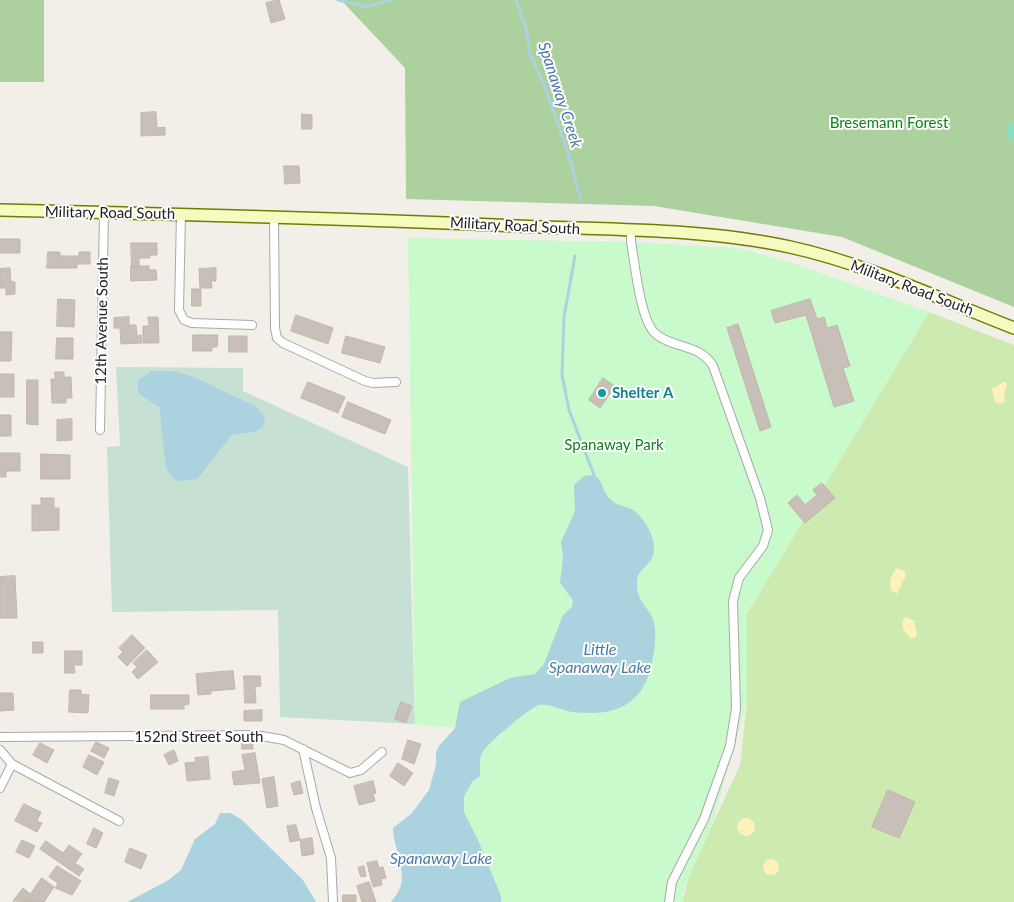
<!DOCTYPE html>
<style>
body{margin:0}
canvas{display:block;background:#f2efe9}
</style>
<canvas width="1014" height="902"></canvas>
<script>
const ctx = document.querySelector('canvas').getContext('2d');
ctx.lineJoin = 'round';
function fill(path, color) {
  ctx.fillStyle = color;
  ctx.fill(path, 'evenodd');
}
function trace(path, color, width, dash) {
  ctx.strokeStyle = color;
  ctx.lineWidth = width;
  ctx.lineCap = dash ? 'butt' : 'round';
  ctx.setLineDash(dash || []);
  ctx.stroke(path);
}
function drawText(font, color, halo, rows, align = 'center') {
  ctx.font = font + ' Lato,sans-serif';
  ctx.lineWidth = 4;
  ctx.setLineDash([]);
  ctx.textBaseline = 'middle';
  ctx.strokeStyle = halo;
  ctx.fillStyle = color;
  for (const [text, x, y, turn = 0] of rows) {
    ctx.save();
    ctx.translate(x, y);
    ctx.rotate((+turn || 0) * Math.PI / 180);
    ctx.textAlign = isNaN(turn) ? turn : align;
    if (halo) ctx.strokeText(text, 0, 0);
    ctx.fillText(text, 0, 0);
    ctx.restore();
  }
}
fill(new Path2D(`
 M929,312L1014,345V902H682L689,876L740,765L747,701V614Z`), '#cdebb0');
fill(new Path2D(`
 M0,0H44V82H0Z
 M341,0H1014V307L842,237L654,206L406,199L405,68Z`), '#add19e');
fill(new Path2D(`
 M116,367L243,368V391L408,467L415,724L280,717L278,610L112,612L107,447L120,446ZM158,406L255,432L232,435L163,431Z`), '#c6e0d4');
fill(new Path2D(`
 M1005,381L1007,384L1004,394L1005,402L1001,404L995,402L992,389Z
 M896,568L904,571L906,575L897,594L891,590L890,580Z
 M907,617L914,621L917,633L915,638H910L903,629V619Z
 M737 827a9 9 0 1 1 18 0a9 9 0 1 1-18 0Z
 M763 867a8 8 0 1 1 16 0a8 8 0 1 1-16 0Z`), '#fff1ba');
fill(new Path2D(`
 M408,238L631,242L737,248L790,262L929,312L747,614V701L712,825L689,876L682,895L683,902H501V896L479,842L464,812V797L472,782L480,776L481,753L455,728L415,724Z`), '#c8facc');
fill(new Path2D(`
 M1014,123V142L1007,137V125Z`), '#88e0be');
fill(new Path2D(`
 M151,371H173L194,377L257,407L265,418L263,427L255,432L232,435L197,479L176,481L166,468L159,407L138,393V381Z
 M594,475C605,483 602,492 610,499C618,507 625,505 633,510C645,518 658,541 653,556C649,565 637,571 637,581C637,600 642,600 651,615C658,627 655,649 652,663C643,706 614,717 573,712C562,711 550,703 539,705C531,707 485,745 482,753C479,760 480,769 480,776L472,782L464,797V812L479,842L501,896V902H391C394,898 398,893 400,888C407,873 393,845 393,828L411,814L429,790L436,765V752L439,746L455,728L460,702L510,678L535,674L544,664L563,615L572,607L573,600L560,583L563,558L561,542L575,511L574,485L584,476Z
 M220,813H230L241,819L303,880L316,902H127L167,881L181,870L195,839L215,824Z`), '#aad3df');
trace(new Path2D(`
 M338,0L366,7L391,0
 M516,0L526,28L530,54L545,87L570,159L580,198
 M575,256L564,317L562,375L569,410L594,475`), '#aad3df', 3);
const building = new Path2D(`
 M279,0L285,19L271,23L266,3Z
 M156,112L157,128L165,127V135L141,136V113Z
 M302,114L312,115V129H302Z
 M284,166H299L300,183L285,184Z
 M0,239H20V253H0Z
 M131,243H157V255H150V258H139V266H132Z
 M48,252H60V256H79V252H90V264H77V268H47Z
 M131,266H149V270H156L157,280L131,281Z
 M10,268L11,282H15V294L6,295V288H0V269Z
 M216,268V281H211L212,288H200L199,269Z
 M192,289H201V306H192Z
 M58,299L75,300L74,327L57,326Z
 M810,299L817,319L824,317L827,328L837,325L850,366L843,368L854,401L834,407L806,315L775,323L771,311Z
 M296,315L333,328L328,344L291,331Z
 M129,317V325H136L137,336L141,335L142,343L121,344L120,328H114V318Z
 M148,317H158L159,343H143V326H149Z
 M738,324L771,427L760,431L727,328Z
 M0,332H12L11,361H0Z
 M193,335H218L217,347H212V351H193Z
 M229,336H247V352H229Z
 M346,336L385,347L380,363L342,353Z
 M57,338H73V359H56Z
 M55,372H64V377H71L72,398H66V403H52L51,379H55Z
 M0,374H14V397H0Z
 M603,378L615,386L600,408L589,400Z
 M27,380H38V425L27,424Z
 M308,382L345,397L338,413L301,398Z
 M348,402L391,420L385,434L342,417Z
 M0,415H11V436H0Z
 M72,419V440L57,441V420Z
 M0,453H20V471H6V477H0Z
 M41,454L70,455V479H41Z
 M822,483L835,498L805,523L788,503L797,495L805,505L817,495L813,490Z
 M41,498H54V508H59V530L32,531V505H41Z
 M15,576L17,618H0V577Z
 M132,635L145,648L127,666L118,657L123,652L119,648Z
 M33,642H43V653H33Z
 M147,650L158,662L138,679L132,672L137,667L133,663Z
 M65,651H82V665H74L75,673H65Z
 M233,671L235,689L211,691V694L198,695L196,674Z
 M244,676H260L261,686L255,687L256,703H245Z
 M70,690H81V694L89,695L88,713L69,712Z
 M0,693H13L14,710L0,711Z
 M151,695H189V704L184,705V709H151Z
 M401,702L412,706L406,723L395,719Z
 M262,710V721H244V711Z
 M408,740L421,744L414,764L402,759Z
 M96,742L109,748L104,758L91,751Z
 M242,742H253V749H242Z
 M40,743L54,750L47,763L33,755Z
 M174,750L178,761L169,765L164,755Z
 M255,753L260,783L234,785L232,772L245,770L242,755Z
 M89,755L104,762L97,775L83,767Z
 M208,757L210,779L187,781L185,763L196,762L195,758Z
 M398,763L413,773L404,786L390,776Z
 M274,777L278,806L267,808L262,779Z
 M109,778L119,781L114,796L105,793Z
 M300,781L303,793L294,795L291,784Z
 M373,781L376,793L373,794L375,801L359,805L354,786Z
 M888,790L915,802L899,838L872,827Z
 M24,804L41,812L37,821L42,823L37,832L15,821Z
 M296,825L300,840L290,842L287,826Z
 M94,828L103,833L96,848L87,844Z
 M312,838L314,854L302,856L300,840Z
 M22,840L35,846L29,858L16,852Z
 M46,841L63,853L69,845L82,854L75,863L84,869L79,876L40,849Z
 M130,848L147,855L141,869L125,862Z
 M377,861L379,868L383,867L386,878L381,879L382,885L373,887L367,863Z
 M57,866L81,881L72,895L55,888L58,883L49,877Z
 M364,866L366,876L361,877L358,868Z
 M42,878L54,887L44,902L13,901L23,888L30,894Z
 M369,882L376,902H362L357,886Z
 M343,895H356V902H343Z`);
fill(building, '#c7bfb8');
trace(building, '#c4b6ab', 1);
const street = new Path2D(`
 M181,214L179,310L184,320L192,323L252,325
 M274,217L275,328L277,338L283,343L365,381L373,383L396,382
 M631,232V242C635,263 640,323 657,335C675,349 700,344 713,366L760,498L768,530L763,546L739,578L733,601L736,708L730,746L704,819L672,882L669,902
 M100,430L104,213
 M0,737L256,735L284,740L350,773L361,770L382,752
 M303,749L316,808L331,858L333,902
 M0,750L12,764L119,821
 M0,788L12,764`);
const secondary = new Path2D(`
 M0,210C173,214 345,218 517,226C608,230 702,228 790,247C868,264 941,300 1014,328`);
trace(street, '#a9a9a9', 10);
trace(secondary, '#707d05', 14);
trace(street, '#fff', 8);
trace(secondary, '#f7fabf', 11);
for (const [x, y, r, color] of [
 [602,393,5,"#0f9aa8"]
]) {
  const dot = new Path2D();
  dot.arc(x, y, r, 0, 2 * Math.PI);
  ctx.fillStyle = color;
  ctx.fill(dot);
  trace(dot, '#fff', 2);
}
drawText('15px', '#0c8416', '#fff', [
 ["Bresemann Forest",889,123],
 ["Spanaway Park",614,445]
]);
drawText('15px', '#222', '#fff', [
 ["Military Road South",110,213,1],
 ["Military Road South",515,226,3],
 ["Military Road South",912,288,21],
 ["12th Avenue South",102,321,-89],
 ["152nd Street South",199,737]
]);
drawText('bold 15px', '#0d838f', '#fff', [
 ["Shelter A",612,393]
], 'left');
drawText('italic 16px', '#4a7aab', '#fff', [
 ["Spanaway Creek",560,95,72],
 ["Little",600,650],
 ["Spanaway Lake",600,668],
 ["Spanaway Lake",441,859]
]);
</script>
